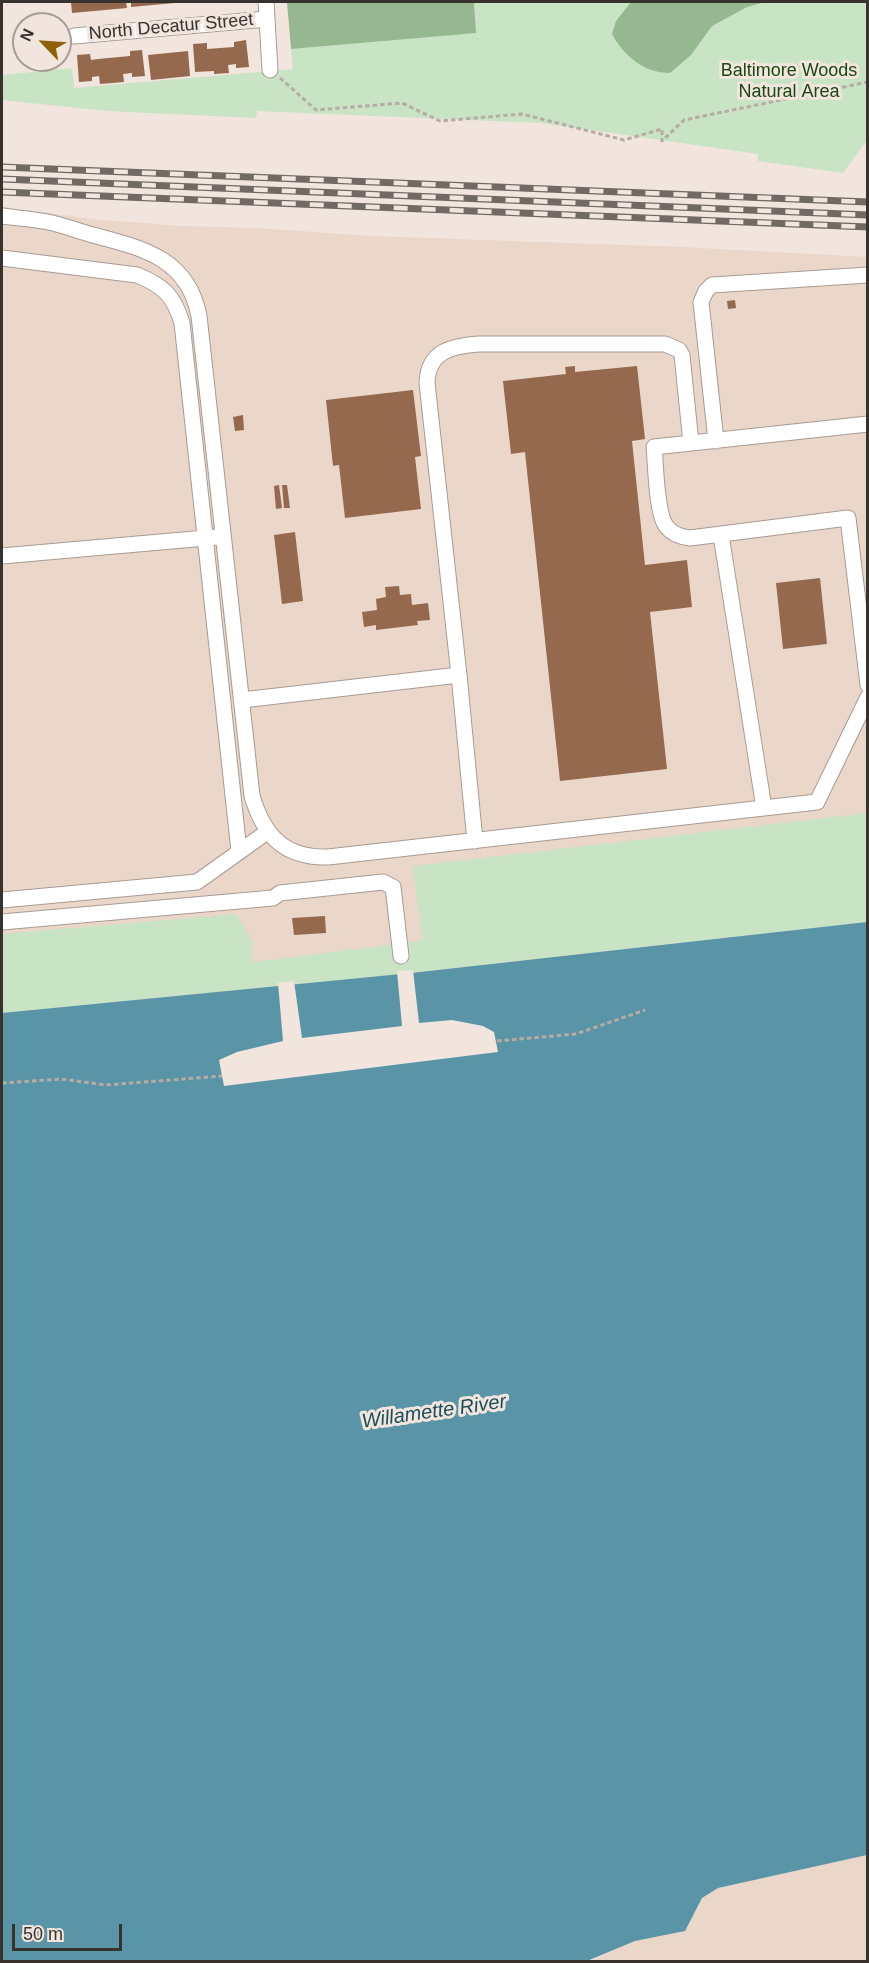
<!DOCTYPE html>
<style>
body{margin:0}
#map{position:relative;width:869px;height:1963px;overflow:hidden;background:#f2e5dd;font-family:Arial,sans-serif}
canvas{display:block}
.frame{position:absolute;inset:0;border:3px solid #37322e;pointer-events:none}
.north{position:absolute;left:12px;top:12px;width:60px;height:60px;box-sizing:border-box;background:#f2e5dd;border:2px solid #a79d97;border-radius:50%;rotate:295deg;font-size:16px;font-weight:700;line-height:24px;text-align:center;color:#37322e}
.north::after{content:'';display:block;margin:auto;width:21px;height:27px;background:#8f620a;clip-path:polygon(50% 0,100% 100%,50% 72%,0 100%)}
.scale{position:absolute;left:12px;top:1924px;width:110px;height:27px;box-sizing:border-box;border:3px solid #37322e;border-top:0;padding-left:8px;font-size:18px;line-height:21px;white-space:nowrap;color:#37322e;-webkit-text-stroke:4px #f2e5dd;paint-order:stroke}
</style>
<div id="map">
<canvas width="869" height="1963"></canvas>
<div class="frame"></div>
<div class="north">N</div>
<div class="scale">50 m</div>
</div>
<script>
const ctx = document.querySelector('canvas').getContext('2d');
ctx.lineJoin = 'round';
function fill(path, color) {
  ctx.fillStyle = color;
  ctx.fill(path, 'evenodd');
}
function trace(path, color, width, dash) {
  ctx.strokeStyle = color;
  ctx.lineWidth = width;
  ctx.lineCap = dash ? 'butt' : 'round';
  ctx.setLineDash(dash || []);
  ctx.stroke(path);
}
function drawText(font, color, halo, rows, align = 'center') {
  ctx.font = font + ' Arial,sans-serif';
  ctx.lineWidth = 6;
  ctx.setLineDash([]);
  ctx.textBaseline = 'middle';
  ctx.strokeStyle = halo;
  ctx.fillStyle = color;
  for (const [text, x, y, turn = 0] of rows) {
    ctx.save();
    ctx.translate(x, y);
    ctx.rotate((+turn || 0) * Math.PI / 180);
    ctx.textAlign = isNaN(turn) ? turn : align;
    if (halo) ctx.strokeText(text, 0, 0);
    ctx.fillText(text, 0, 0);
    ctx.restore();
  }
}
fill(new Path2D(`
 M2,207L102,220L183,226L256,228L372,236L683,247L867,257V922L411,973L2,1013Z
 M867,1855V1961L587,1962L635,1941L684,1931L702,1898L717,1888Z`), '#ebd7ca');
fill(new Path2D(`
 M378,2H867V140L843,173L758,161V154L541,123L257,111L256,118L107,111L2,100V75L72,68L74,88L293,69L291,49L381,41Z
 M867,813V922L411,973L2,1013V934L236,914L253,942V962L411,942L422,940L413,866Z`), '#c9e3c5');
fill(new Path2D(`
 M287,2H474L476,33L291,49Z
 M631,2H765L747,7L712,26L691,55L670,73C644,73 624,56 612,34L616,21Z`), '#95b890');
fill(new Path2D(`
 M867,922V1855L718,1888L702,1898L685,1931L635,1941L587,1961L2,1962V1013L411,973Z`), '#5995a6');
fill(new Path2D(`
 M413,970L419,1023L452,1020L483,1026L494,1032L498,1052L224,1086L219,1060L237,1052L283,1041L278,983L294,981L302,1038L402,1026L397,971Z`), '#f2e5dd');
fill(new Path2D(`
 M71,2H126L127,8L72,13Z
 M131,2H175V3L131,7Z
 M246,40L249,67L236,68V64L228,65L229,73L214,74V71L195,72L193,44L207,43V49L234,47V42Z
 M142,50L145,76L132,77V73L123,74L124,82L100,84L99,76L92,77V81L79,82L77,55L90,54L91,60L98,59L130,56V51Z
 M188,51L190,76L151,80L148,55Z
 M735,300L736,308L728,309L727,301Z
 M575,366V372L637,366L645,439L632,441L645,565L687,560L692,607L650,612L667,769L560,781L525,452L511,454L503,381L566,374L565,367Z
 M413,390L421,456L415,457L421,509L345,518L339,465L333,466L326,400Z
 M243,415L244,430L235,431L233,417Z
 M279,485L282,508L276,509L274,486Z
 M282,485H287L290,508H284Z
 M295,532L303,601L282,604L274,535Z
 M820,578L827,644L783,649L776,583Z
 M399,586L400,595L411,594L412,605L428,603L430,620L417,621L418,625L376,630V625L364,627L362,612L377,610L376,599L386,597L385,587Z
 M325,916L326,933L294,935L292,918Z`), '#94694e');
const minor = new Path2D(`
 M266,2L270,70
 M74,36L267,19
 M2,216C17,218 32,219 48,222C63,225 78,231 93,235C142,248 188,258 199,316L252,796C264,836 284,858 328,857L817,802L868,697
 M2,258L137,275C164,286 174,296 182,323L239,851
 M868,424L654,447C656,466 656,512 666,526C672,534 681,537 690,538L848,518L868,685
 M716,441L701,302L706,291L712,285L868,275
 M721,535L764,808
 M2,556L217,537
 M242,700L459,675
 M475,841L459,675L427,383C428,350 453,346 479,344H665L679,350L682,355L691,443
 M2,900L197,882L267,832
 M2,922L273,898L280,893L383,882L393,887L401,956`);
trace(minor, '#a89b94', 17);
trace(new Path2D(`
 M280,78L316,110L402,103L440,121L522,114L624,140L662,129V141L684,120L868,82
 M497,1041L576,1034L645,1010
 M2,1083L61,1079L106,1085L222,1076`), '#b6aca5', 3, [4.5, 3]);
trace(minor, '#fff', 15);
const rail = new Path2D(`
 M2,167L868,202
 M2,179L868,215
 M2,192L868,227`);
trace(rail, '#716a64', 7);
trace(rail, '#f2e5dd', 4.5, [14]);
drawText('18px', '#37322e', '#f2e5dd', [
 ["North Decatur Street",171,27,-5]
]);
drawText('18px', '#194913', '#f2e5dd', [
 ["Baltimore Woods",789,71],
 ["Natural Area",789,92]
]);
drawText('italic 20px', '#1a4e5c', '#f2e5dd', [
 ["Willamette River",434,1412,-8]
]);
</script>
